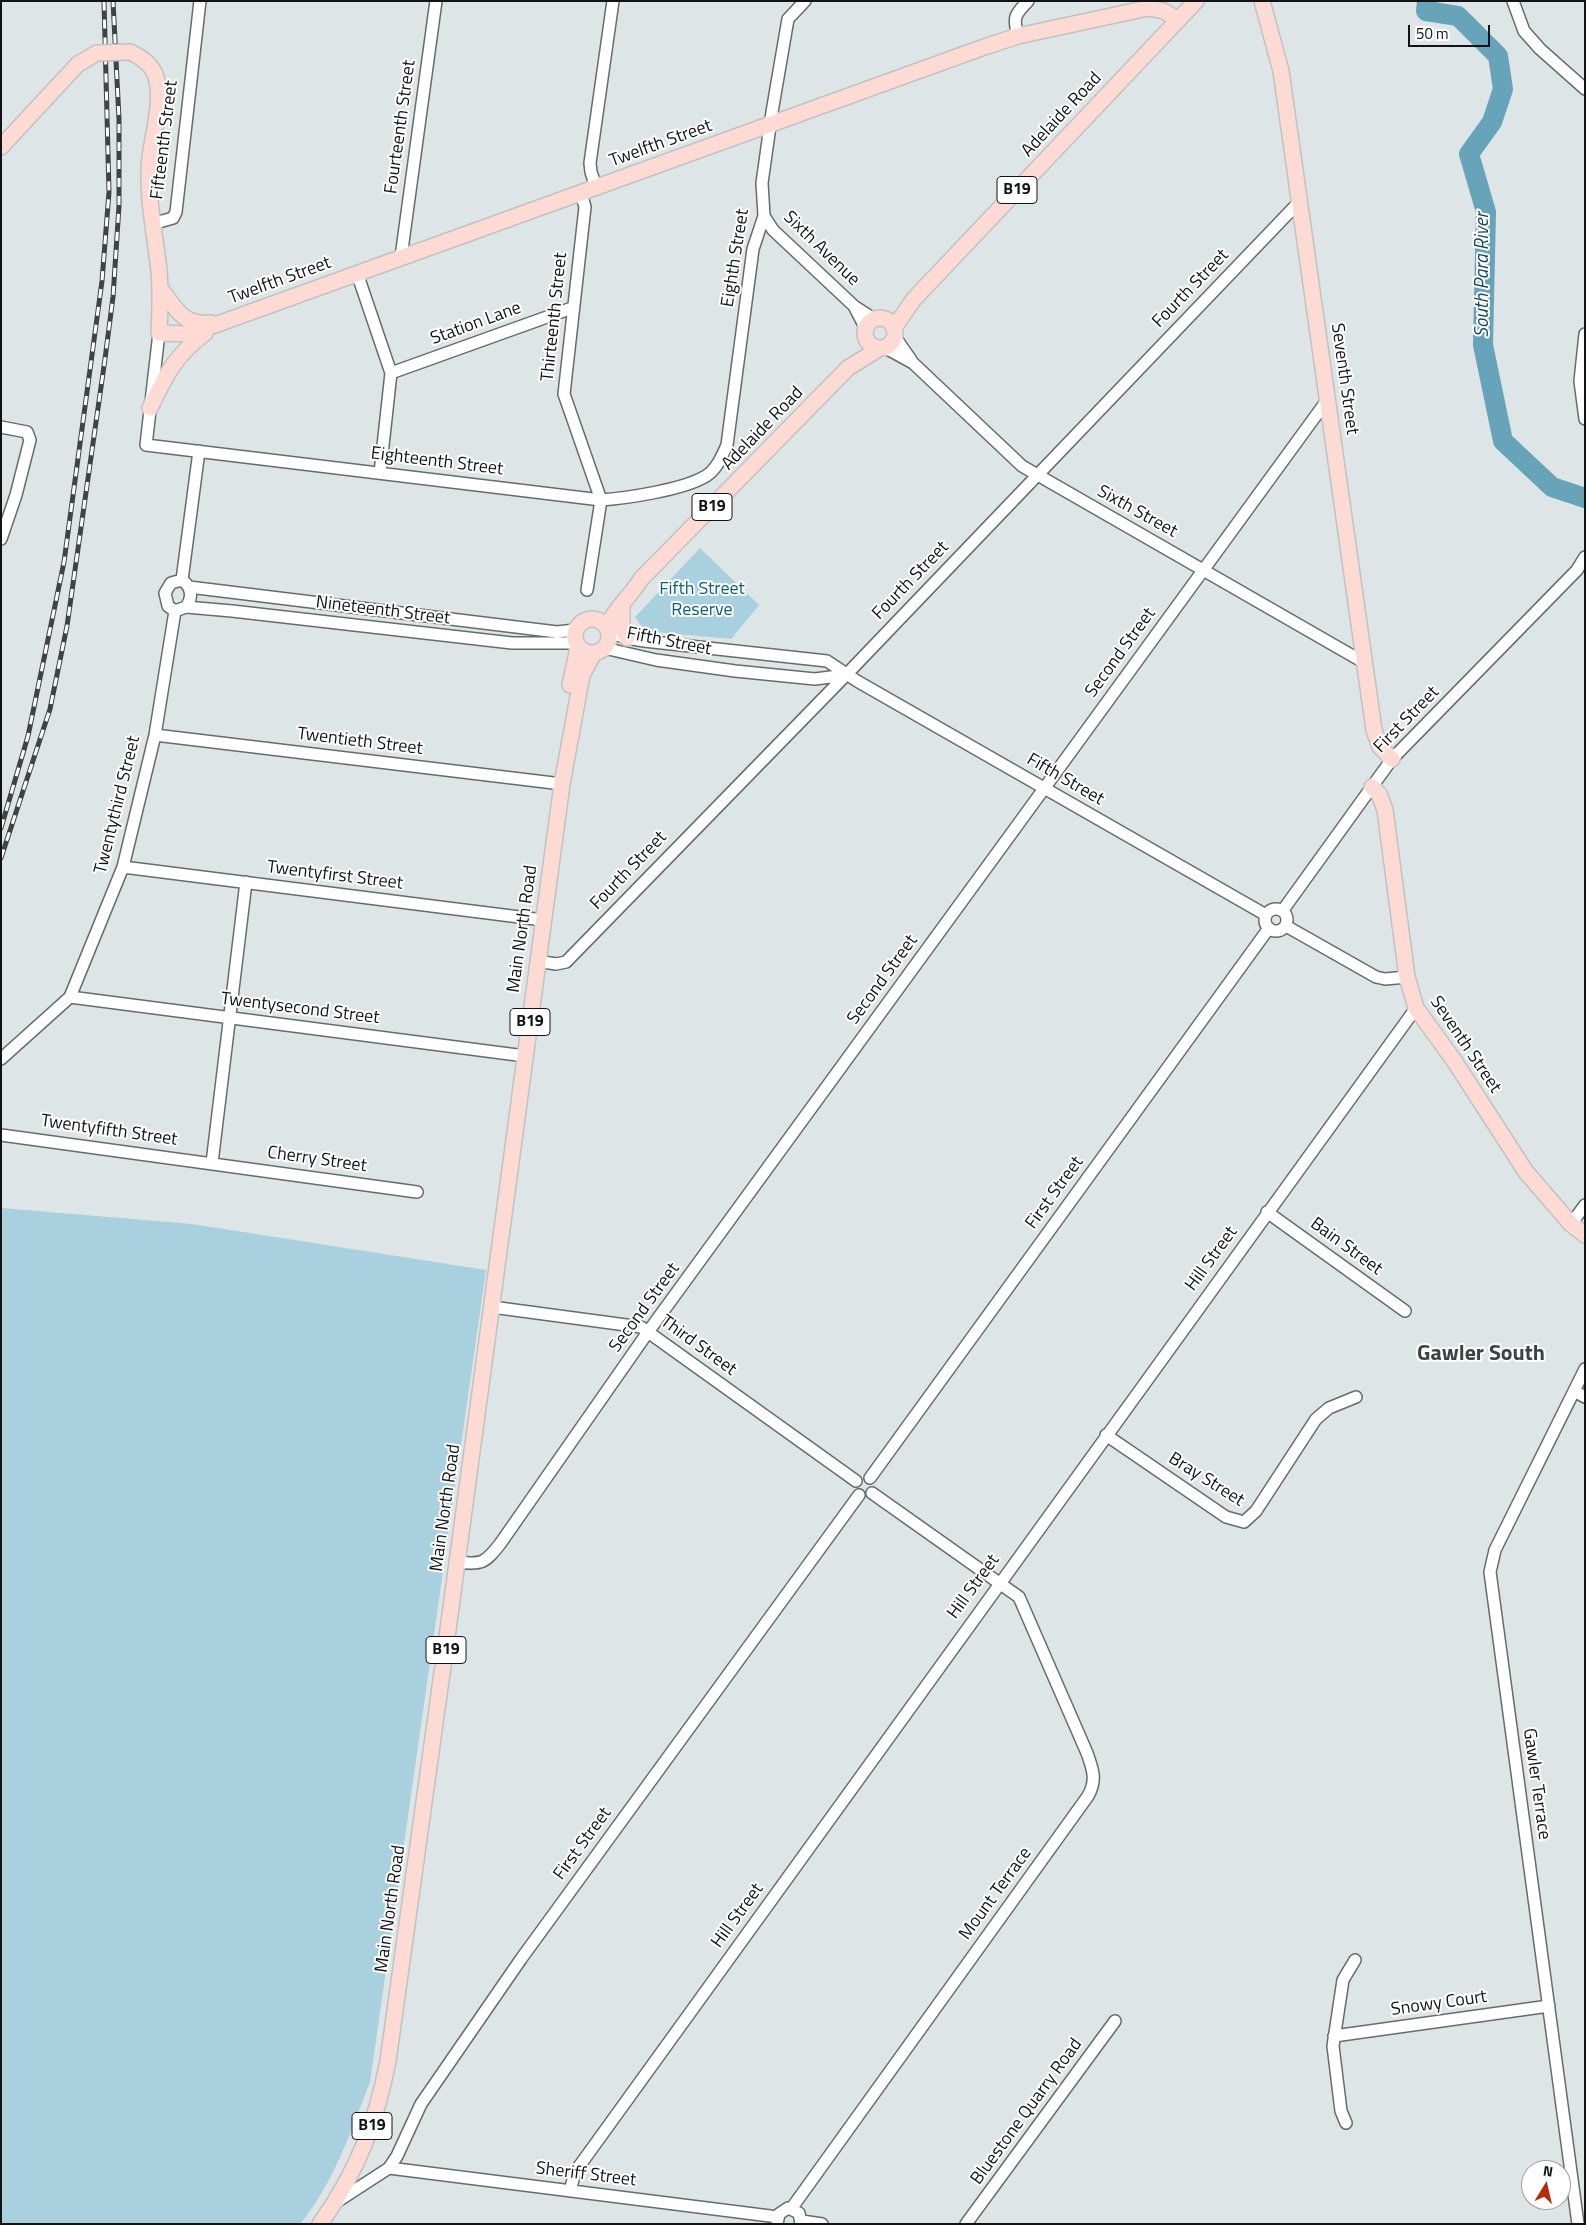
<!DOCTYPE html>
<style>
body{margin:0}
#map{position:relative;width:1586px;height:2225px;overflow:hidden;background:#dde5e7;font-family:"Titillium Web",sans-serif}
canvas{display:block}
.frame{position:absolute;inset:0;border:2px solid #111314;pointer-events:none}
.north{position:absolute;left:1521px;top:2160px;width:50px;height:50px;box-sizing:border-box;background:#fff;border:1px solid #a0a1a1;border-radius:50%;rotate:9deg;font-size:14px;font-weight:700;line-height:20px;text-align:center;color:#111314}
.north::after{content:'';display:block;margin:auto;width:18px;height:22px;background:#b62b08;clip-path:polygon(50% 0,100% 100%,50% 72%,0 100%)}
.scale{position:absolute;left:1408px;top:25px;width:82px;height:22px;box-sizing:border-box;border:2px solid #111314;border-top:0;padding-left:6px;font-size:15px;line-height:18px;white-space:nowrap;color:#111314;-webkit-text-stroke:4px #fff;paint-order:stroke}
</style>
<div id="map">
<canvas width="1586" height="2225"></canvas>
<div class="frame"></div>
<div class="north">N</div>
<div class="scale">50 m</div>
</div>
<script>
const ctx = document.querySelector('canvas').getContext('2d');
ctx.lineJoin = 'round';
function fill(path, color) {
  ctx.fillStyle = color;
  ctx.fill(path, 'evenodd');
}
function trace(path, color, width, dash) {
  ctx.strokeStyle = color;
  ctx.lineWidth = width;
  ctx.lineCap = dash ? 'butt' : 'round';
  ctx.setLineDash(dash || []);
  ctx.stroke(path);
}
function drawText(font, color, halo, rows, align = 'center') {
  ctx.font = font + ' "Titillium Web",sans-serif';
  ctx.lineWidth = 4;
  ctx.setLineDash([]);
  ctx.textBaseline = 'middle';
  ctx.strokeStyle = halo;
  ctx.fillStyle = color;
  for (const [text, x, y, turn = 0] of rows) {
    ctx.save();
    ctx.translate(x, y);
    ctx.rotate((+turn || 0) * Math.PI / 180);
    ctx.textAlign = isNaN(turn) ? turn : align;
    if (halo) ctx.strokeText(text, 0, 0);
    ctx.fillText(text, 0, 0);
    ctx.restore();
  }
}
fill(new Path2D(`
 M700,548L759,605L731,639L645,631L635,617Z
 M1,1208L192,1224L486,1270L370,2082C350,2133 335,2181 300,2224H1Z`), '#a8d0df');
trace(new Path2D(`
 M1427,1L1426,11L1458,16L1498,56L1503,89L1492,122L1469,154L1486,212L1483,345L1503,441L1552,487L1585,498`), '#67a4b9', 20);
const minor = new Path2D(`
 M1513,1L1524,31L1540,49L1585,89
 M1018,36C1013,18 1014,15 1028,1
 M596,187L591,172L590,163L613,1
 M581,193L585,207L564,394L601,500L587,590
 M764,216L773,230L854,306L874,319
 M152,224L173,218L176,212L200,1
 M401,257L436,1
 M357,273L391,373L380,473
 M854,306L866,329
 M159,333L146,445L601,500C627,498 683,490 706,476C717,469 722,456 727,445L753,249L764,216L762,183L772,112L788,19L805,1
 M1585,334L1580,381L1585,419
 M895,337L911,360
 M884,347L913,363L1022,466L1365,663
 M391,373L572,308
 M1,427L27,432L30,440L16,495L1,539
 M182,580L199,451
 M182,580C192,587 193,598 186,607L175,611L168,606L165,593L171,583Z
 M189,587L557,632L575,630
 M186,607L232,611L512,643H576
 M608,632L627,638L644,641L827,661L857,681L1266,915
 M604,648L656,660L735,671L815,679L846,675
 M155,735L562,784
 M123,867L543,920
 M1265 920a11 11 0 1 1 22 0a11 11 0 1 1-22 0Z
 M1283,910L1392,759L1577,570L1585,557
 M1286,926L1376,977L1385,979L1407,977
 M537,961L556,964L566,962L846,675L1300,201
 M70,997L525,1056
 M1,1059L70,997L123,867L155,735L175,611
 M1,1135L417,1192
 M212,1163L246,882
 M1267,1212L1405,1311
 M1571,1224L1585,1205
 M492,1307L641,1327L856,1481
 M1574,1391L1585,1397
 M1106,1435L1226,1517L1244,1522L1256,1511L1316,1419L1329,1408L1356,1397
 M870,1478L1269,928
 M458,1562C482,1565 485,1563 500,1544L648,1332L1328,399
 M1334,2036L1549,2006
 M1346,2123L1341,2111L1333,2046L1343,1980L1355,1960
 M389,2168L778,2217
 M570,2191L575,2172L1416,1008
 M335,2203L389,2168L397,2156L421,2104L521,1959L859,1495
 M791,2209L1088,1796C1097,1780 1093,1770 1087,1753L1019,1597L872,1493
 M802,2221L822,2224
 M777,2224L779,2214L788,2208L799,2213L801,2224
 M966,2224L1115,2021
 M1578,2224L1490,1572L1495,1550L1585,1369`);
const major = new Path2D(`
 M1262,1L1281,71L1374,730L1380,747L1392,759
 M130,52C141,57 152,64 156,77C163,100 153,134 150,157C146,196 155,233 159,271C161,292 160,312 159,333L190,334L987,46L1018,36L1148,8L1164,11L1178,20
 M1,147L78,64L97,53
 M160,288C176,309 183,326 211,323
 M865 333a15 15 0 1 1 30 0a15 15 0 1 1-30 0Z
 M894,328L914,299L1196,1
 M150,408C167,373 174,357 205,333
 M622,604V628L627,638
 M575 636a17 17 0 1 1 34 0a17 17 0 1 1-34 0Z
 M607,627C614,609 631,596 641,579L848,368L880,348
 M570,685L578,648
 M1372,787L1379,794L1385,810L1407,977L1416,1008L1455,1062L1526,1172L1571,1224L1585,1235
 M320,2224C357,2172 376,2123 388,2061L447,1637L562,784L582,675L594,653`);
trace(minor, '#666c6e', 14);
trace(major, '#c1c2c2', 18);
trace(minor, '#fff', 11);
trace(major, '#fddad3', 15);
const rail = new Path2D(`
 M1,828L28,736L64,562L102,281L109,192L104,1
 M1,858L50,709L67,626L105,359L113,297L119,206V119L113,1`);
trace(rail, '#404344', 5);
trace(rail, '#fff', 3, [9]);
const majorBridge = new Path2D(`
 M97,53L130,52`);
trace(majorBridge, '#c1c2c2', 18, []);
trace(majorBridge, '#fddad3', 15);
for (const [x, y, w] of [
 [1017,190,40],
 [712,507,40],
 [530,1022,40],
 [446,1650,40],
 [372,2126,40]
]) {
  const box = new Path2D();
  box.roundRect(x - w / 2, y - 13.5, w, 27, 4);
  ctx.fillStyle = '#fff';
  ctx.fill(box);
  trace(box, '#111314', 1);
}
drawText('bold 16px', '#111314', null, [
 ["B19",1017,190],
 ["B19",712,507],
 ["B19",530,1022],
 ["B19",446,1650],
 ["B19",372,2126]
]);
drawText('18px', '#111314', '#fff', [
 ["Adelaide Road",1062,115,-47],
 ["Fourteenth Street",401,127,-82],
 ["Fifteenth Street",165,140,-83],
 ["Twelfth Street",661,144,-20],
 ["Sixth Avenue",821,249,44],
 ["Eighth Street",736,258,-81],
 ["Twelfth Street",280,281,-20],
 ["Fourth Street",1191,289,-46],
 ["Thirteenth Street",555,317,-84],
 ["Station Lane",476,324,-20],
 ["Seventh Street",1344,379,82],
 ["Adelaide Road",763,429,-46],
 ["Eighteenth Street",437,462,7],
 ["Sixth Street",1137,512,29],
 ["Fourth Street",911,581,-46],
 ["Nineteenth Street",383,611,7],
 ["Fifth Street",669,642,11],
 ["Second Street",1121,653,-54],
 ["First Street",1407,720,-46],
 ["Twentieth Street",360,742,7],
 ["Fifth Street",1065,780,30],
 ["Twentythird Street",118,805,-76],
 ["Fourth Street",629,871,-46],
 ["Twentyfirst Street",335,876,7],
 ["Main North Road",523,929,-82],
 ["Second Street",883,980,-54],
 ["Twentysecond Street",300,1009,7],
 ["Seventh Street",1465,1045,56],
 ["Twentyfifth Street",109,1131,8],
 ["Cherry Street",317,1160,8],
 ["First Street",1055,1193,-54],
 ["Bain Street",1346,1247,36],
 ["Hill Street",1212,1259,-54],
 ["Second Street",645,1308,-54],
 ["Third Street",698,1346,36],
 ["Bray Street",1206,1480,32],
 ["Main North Road",446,1508,-82],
 ["Hill Street",974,1587,-54],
 ["Gawler Terrace",1536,1784,82],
 ["First Street",583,1844,-54],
 ["Mount Terrace",996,1894,-54],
 ["Main North Road",391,1909,-82],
 ["Hill Street",738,1916,-54],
 ["Snowy Court",1439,2004,-8],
 ["Bluestone Quarry Road",1027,2112,-54],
 ["Sheriff Street",586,2175,7]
]);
drawText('18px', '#0c6177', '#fff', [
 ["Fifth Street",702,590],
 ["Reserve",702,611]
]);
drawText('italic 19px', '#144959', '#fff', [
 ["South Para River",1483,275,-90]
]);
drawText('bold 22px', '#3d4345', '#fff', [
 ["Gawler South",1481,1355]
]);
</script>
